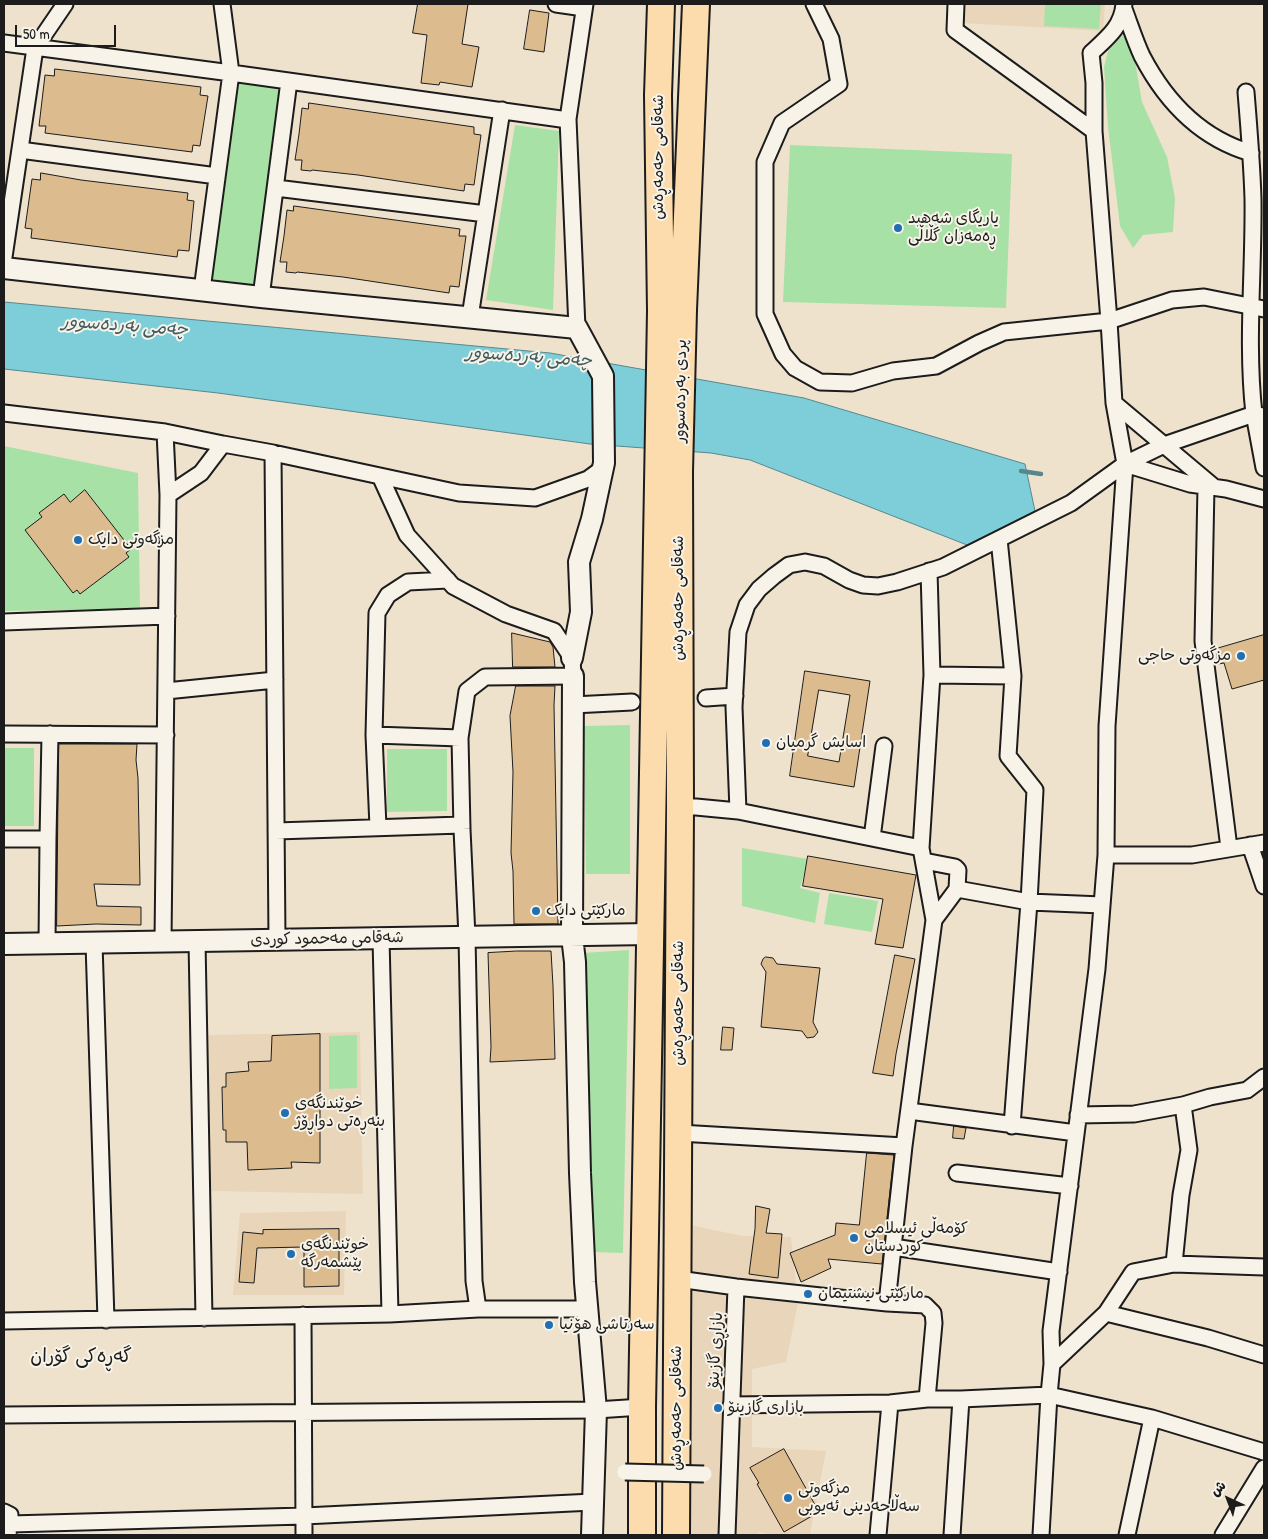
<!DOCTYPE html>
<meta charset="utf-8">
<style>
body{margin:0}
#map{position:relative;width:1268px;height:1539px;overflow:hidden;background:#efe2cd;font-family:"Patrick Hand","Playpen Sans Arabic",sans-serif}
canvas{display:block}
.frame{position:absolute;inset:0;border:5px solid #1c1c1c;pointer-events:none}
.north{position:absolute;left:1203px;top:1474px;width:50px;height:50px;-webkit-text-stroke:4px #f7f3e8;paint-order:stroke;rotate:317deg;font-size:14px;font-weight:700;line-height:20px;text-align:center;color:#1c1c1c}
.north::after{content:'';display:block;margin:auto;width:18px;height:22px;background:#1c1c1c;clip-path:polygon(50% 0,100% 100%,50% 72%,0 100%)}
.scale{position:absolute;left:15px;top:25px;width:101px;height:22px;box-sizing:border-box;border:2px solid #1c1c1c;border-top:0;padding-left:6px;font-size:15px;line-height:18px;white-space:nowrap;color:#1c1c1c;-webkit-text-stroke:4px #f7f3e8;paint-order:stroke}
</style>
<div id="map">
<canvas width="1268" height="1539"></canvas>
<div class="frame"></div>
<div class="north">ش</div>
<div class="scale">50 m</div>
</div>
<script>
const ctx = document.querySelector('canvas').getContext('2d');
ctx.lineJoin = 'round';
function fill(path, color) {
  ctx.fillStyle = color;
  ctx.fill(path, 'evenodd');
}
function trace(path, color, width, dash) {
  ctx.strokeStyle = color;
  ctx.lineWidth = width;
  ctx.lineCap = dash ? 'butt' : 'round';
  ctx.setLineDash(dash || []);
  ctx.stroke(path);
}
function drawText(font, color, halo, rows, align = 'center') {
  ctx.font = font + ' "Patrick Hand","Playpen Sans Arabic",sans-serif';
  ctx.lineWidth = 4;
  ctx.setLineDash([]);
  ctx.textBaseline = 'middle';
  ctx.strokeStyle = halo;
  ctx.fillStyle = color;
  for (const [text, x, y, turn = 0] of rows) {
    ctx.save();
    ctx.translate(x, y);
    ctx.rotate((+turn || 0) * Math.PI / 180);
    ctx.textAlign = isNaN(turn) ? turn : align;
    if (halo) ctx.strokeText(text, 0, 0);
    ctx.fillText(text, 0, 0);
    ctx.restore();
  }
}
fill(new Path2D(`
 M962,4H1105L1103,31L961,23Z
 M360,1032L363,1194L210,1191L208,1035Z
 M346,1211L344,1295H233L240,1213Z
 M685,1224L743,1236L791,1237L798,1303L786,1362L752,1369V1447L826,1451L810,1535H773L759,1532L758,1535H684Z`), '#e9d6ba');
fill(new Path2D(`
 M1045,4H1101L1099,29L1044,26Z
 M1123,35L1135,61L1142,102L1167,157L1175,198L1173,232L1143,235L1133,248L1120,226L1108,127L1104,67L1108,51Z
 M239,82L282,88L254,285L211,279Z
 M515,125L559,131L553,310L486,300Z
 M790,145L1012,154L1006,308L783,302Z
 M4,446L138,473L140,609L4,611Z
 M630,725V874H586L584,726Z
 M4,748H34V826H4Z
 M387,749H447V811L387,812Z
 M742,848L808,859L800,888L820,893L815,923L742,906Z
 M829,893L878,901L872,932L824,924Z
 M629,950L623,1253L593,1252L582,953Z
 M357,1035V1088L329,1089V1036Z`), '#a8e1a5');
const water = new Path2D(`
 M4,302L550,353L804,398L1025,464L1035,511L967,545L750,460L711,453L590,444L218,393L4,369Z`);
fill(water, '#7eced9');
trace(water, '#57878d', 1);
trace(new Path2D(`
 M1021,471L1041,474`), '#57878d', 4.5);
const building = new Path2D(`
 M418,4H468L462,44L479,47L472,87L440,82L439,85L421,83L427,35L413,33Z
 M530,10L549,13L544,52L524,49Z
 M55,69L201,87L200,95L208,96L200,146L193,145L192,152L45,133L46,126H39L45,75L54,76Z
 M309,103L474,127V134L481,135L474,185L465,184L464,191L358,175L312,170L311,171L301,170L302,160H295L299,134L302,108L308,109Z
 M41,173L81,180L188,193L187,200L194,201L189,251L178,250L177,257L31,238L32,229L25,228L32,179L40,180Z
 M294,206L460,229L459,236H466L459,287L450,286L449,293L343,277L297,272L296,273L286,272L287,262H280L284,236L287,210L293,211Z
 M85,490L131,549L126,553L129,557L80,594L77,590L73,593L25,530L42,517L39,513L64,494L70,502Z
 M512,633L550,642L553,647L555,667H513Z
 M1264,635V680L1232,689L1224,663L1218,664L1216,649Z
 M805,671L870,681L854,787L790,776ZM819,690L850,695L839,762L808,756Z
 M516,686H555L554,705L558,924H514L513,871L511,853L513,772L510,716Z
 M59,744H137L136,760L138,778L140,885L94,884L97,906L141,907V925L96,924L57,926Z
 M808,856L916,875L903,948L875,944L883,899L803,886Z
 M517,951H551L553,986L555,1059L490,1062L491,1047L488,953Z
 M895,955L915,959L896,1054L893,1076L873,1073Z
 M766,957L773,958L777,964L820,968L813,1022L818,1032L814,1037L807,1038L802,1031L761,1027L766,972L761,964L763,959Z
 M723,1027L734,1028L732,1050H721Z
 M320,1034V1163L291,1162L292,1168L248,1170L247,1142H226V1130H223L222,1087H226V1073L249,1071L248,1062L271,1061L272,1036Z
 M954,1126L966,1128L964,1139L953,1138Z
 M867,1153L894,1155L882,1264L828,1259L831,1268L801,1282L790,1253L835,1235L836,1223L859,1225Z
 M756,1206L770,1209L766,1233L782,1234L778,1278L749,1274L755,1229Z
 M339,1229V1286L304,1287V1247L257,1248L254,1283L239,1282L243,1232L263,1234V1230Z
 M784,1449L819,1512L784,1532L757,1484L759,1483L750,1468Z`);
fill(building, '#dcbb8f');
trace(building, '#1c1c1c', 1);
trace(new Path2D(`
 M632,702L706,698`), '#c5baaa', 15, [15, 8]);
const street = new Path2D(`
 M556,4L584,8
 M814,4L831,39L839,84L782,123L765,162V314L783,354L795,368L820,382L852,383L893,371L936,366L979,343L1004,332L1109,321L1172,300L1204,297L1264,309
 M956,4L955,30L1094,131
 M1124,9C1130,25 1135,41 1142,56C1166,102 1200,138 1251,153
 M4,43L231,73L568,120
 M1246,92C1249,128 1252,164 1253,199C1254,271 1246,342 1254,414L1263,416
 M20,150L217,176
 M276,188L486,214
 M4,257L35,48L65,4
 M202,290L231,73L222,4
 M261,297L289,81
 M470,317L502,110
 M577,328L568,119L585,4
 M1114,403L1214,487
 M4,413L165,432L223,444L273,453L380,476L407,535L453,586L506,614L554,631L572,658L573,676L485,677L467,691L460,738L462,829L467,937L474,1281L478,1309
 M273,453L277,940
 M1125,464L1190,484L1226,489L1264,499
 M380,476L459,493L535,498L588,479L603,468
 M1206,486L1203,641L1229,848
 M168,495L201,473L223,444
 M999,539L1013,676L1008,756L1035,790L1029,902L1012,1126
 M929,571L932,675L1013,676
 M4,622L167,616
 M166,691L275,680
 M706,698L735,696
 M573,705L632,702
 M4,734L166,735
 M374,735L460,738
 M680,807H696L738,811L734,707L738,632L747,605L759,589L774,576L789,565L805,562L824,566L849,580L863,585L878,586L897,582L943,567L1071,503L1125,464L1164,445L1254,414L1264,468
 M738,811L921,848
 M378,827L374,735L377,613L388,595L408,582L448,580
 M276,831L462,825
 M872,838L884,746
 M4,839H48L50,734
 M1250,845L1264,886
 M1106,855H1192L1264,843
 M924,861L955,867L958,870L957,889L1029,902L1102,905
 M934,920L957,889
 M381,938L390,1314
 M163,941L168,495L165,432
 M197,941L204,1318
 M47,943L48,839
 M94,943L106,1320
 M909,1111L1076,1133
 M1078,1115L1134,1114L1183,1105L1210,1097L1247,1090L1264,1077
 M679,1133L904,1146
 M957,1173L1070,1186
 M893,1247L1059,1272
 M1174,1264L1181,1195L1189,1150L1183,1105
 M678,1279L736,1287L887,1303L925,1305L933,1313L934,1323L927,1399
 M887,1303L904,1146L934,920L921,848L932,675
 M1106,1313L1208,1338L1264,1355
 M303,1315L304,1535
 M4,1321L390,1314L478,1309H588
 M1052,1364L1106,1313L1133,1272L1174,1264L1264,1267
 M731,1405L890,1403L927,1399H961L1049,1395L1152,1418L1264,1452
 M4,1415L596,1410L642,1407
 M4,1512L10,1515L8,1535
 M10,1524L304,1516L593,1502
 M727,1535L736,1287
 M878,1535L890,1403
 M952,1535L961,1399
 M1041,1535L1049,1395L1052,1364L1051,1331L1097,969L1106,855L1107,726L1125,464L1114,403L1109,321L1094,131V83L1091,53C1107,38 1122,27 1124,4
 M1127,1535L1152,1418
 M1223,1535L1264,1468`);
const secondary = new Path2D(`
 M4,268L261,297L577,328L603,376L604,463L592,519L579,562L581,612L572,658
 M573,676L572,936L575,962L580,1173L585,1282L596,1410L592,1535
 M4,944L650,934`);
const highway = new Path2D(`
 M642,1535V1407L661,311L658,95L661,4
 M676,1535L680,807L679,471L683,310L696,4`);
trace(street, '#1c1c1c', 19);
trace(secondary, '#1c1c1c', 24);
trace(highway, '#1c1c1c', 30);
trace(street, '#f7f3e8', 15);
trace(secondary, '#f7f3e8', 20);
trace(highway, '#fcdcac', 26);
const streetBridge = new Path2D(`
 M625,1472L704,1474`);
trace(streetBridge, '#1c1c1c', 19, []);
trace(streetBridge, '#f7f3e8', 15);
for (const [x, y, r, color] of [
 [898,228,5,"#1f6fb2"],
 [78,540,5,"#1f6fb2"],
 [1241,656,5,"#1f6fb2"],
 [766,743,5,"#1f6fb2"],
 [536,911,5,"#1f6fb2"],
 [285,1113,5,"#1f6fb2"],
 [854,1238,5,"#1f6fb2"],
 [291,1254,5,"#1f6fb2"],
 [808,1294,5,"#1f6fb2"],
 [549,1325,5,"#1f6fb2"],
 [718,1408,5,"#1f6fb2"],
 [788,1498,5,"#1f6fb2"]
]) {
  const dot = new Path2D();
  dot.arc(x, y, r, 0, 2 * Math.PI);
  ctx.fillStyle = color;
  ctx.fill(dot);
  trace(dot, '#f7f3e8', 2);
}
drawText('16px', '#1c1c1c', '#f7f3e8', [
 ["شەقامی حەمەڕەش",659,157,-90],
 ["پردی بەردەسوور",681,391,-89],
 ["شەقامی حەمەڕەش",679,598,-90],
 ["شەقامی مەحمود کوردی",327,939,-1],
 ["شەقامی حەمەڕەش",679,1003,-90],
 ["بازاڕی گازینۆ",716,1350,-87],
 ["شەقامی حەمەڕەش",677,1408,-90]
]);
drawText('16px', '#1c1c1c', '#f7f3e8', [
 ["یاریگای شەهید",908,219],
 ["ڕەمەزان گڵاڵی",908,237],
 ["مزگەوتی دایک",88,540],
 ["مزگەوتی حاجی",1231,656,"right"],
 ["اسايش گرميان",776,743],
 ["مارکێتی دایک",546,911],
 ["خوێندنگەی",295,1104],
 ["بنەڕەتی دواڕۆژ",295,1122],
 ["کۆمەڵی ئیسلامی",864,1229],
 ["کوردستان",864,1247],
 ["خوێندنگەی",301,1245],
 ["پێشمەرگە",301,1263],
 ["مارکێتی نیشتیمان",818,1294],
 ["سەرتاشی هۆنیا",559,1325],
 ["بازاری گازینۆ",728,1408],
 ["مزگەوتی",798,1489],
 ["سەڵاحەدینی ئەیوبی",798,1507]
], 'left');
drawText('italic 18px', '#3e5a5e', '#f7f3e8', [
 ["چەمی بەردەسوور",125,326,4],
 ["چەمی بەردەسوور",529,357,4]
]);
drawText('19px', '#1c1c1c', '#f7f3e8', [
 ["گەڕەکی گۆران",81,1357]
]);
</script>
